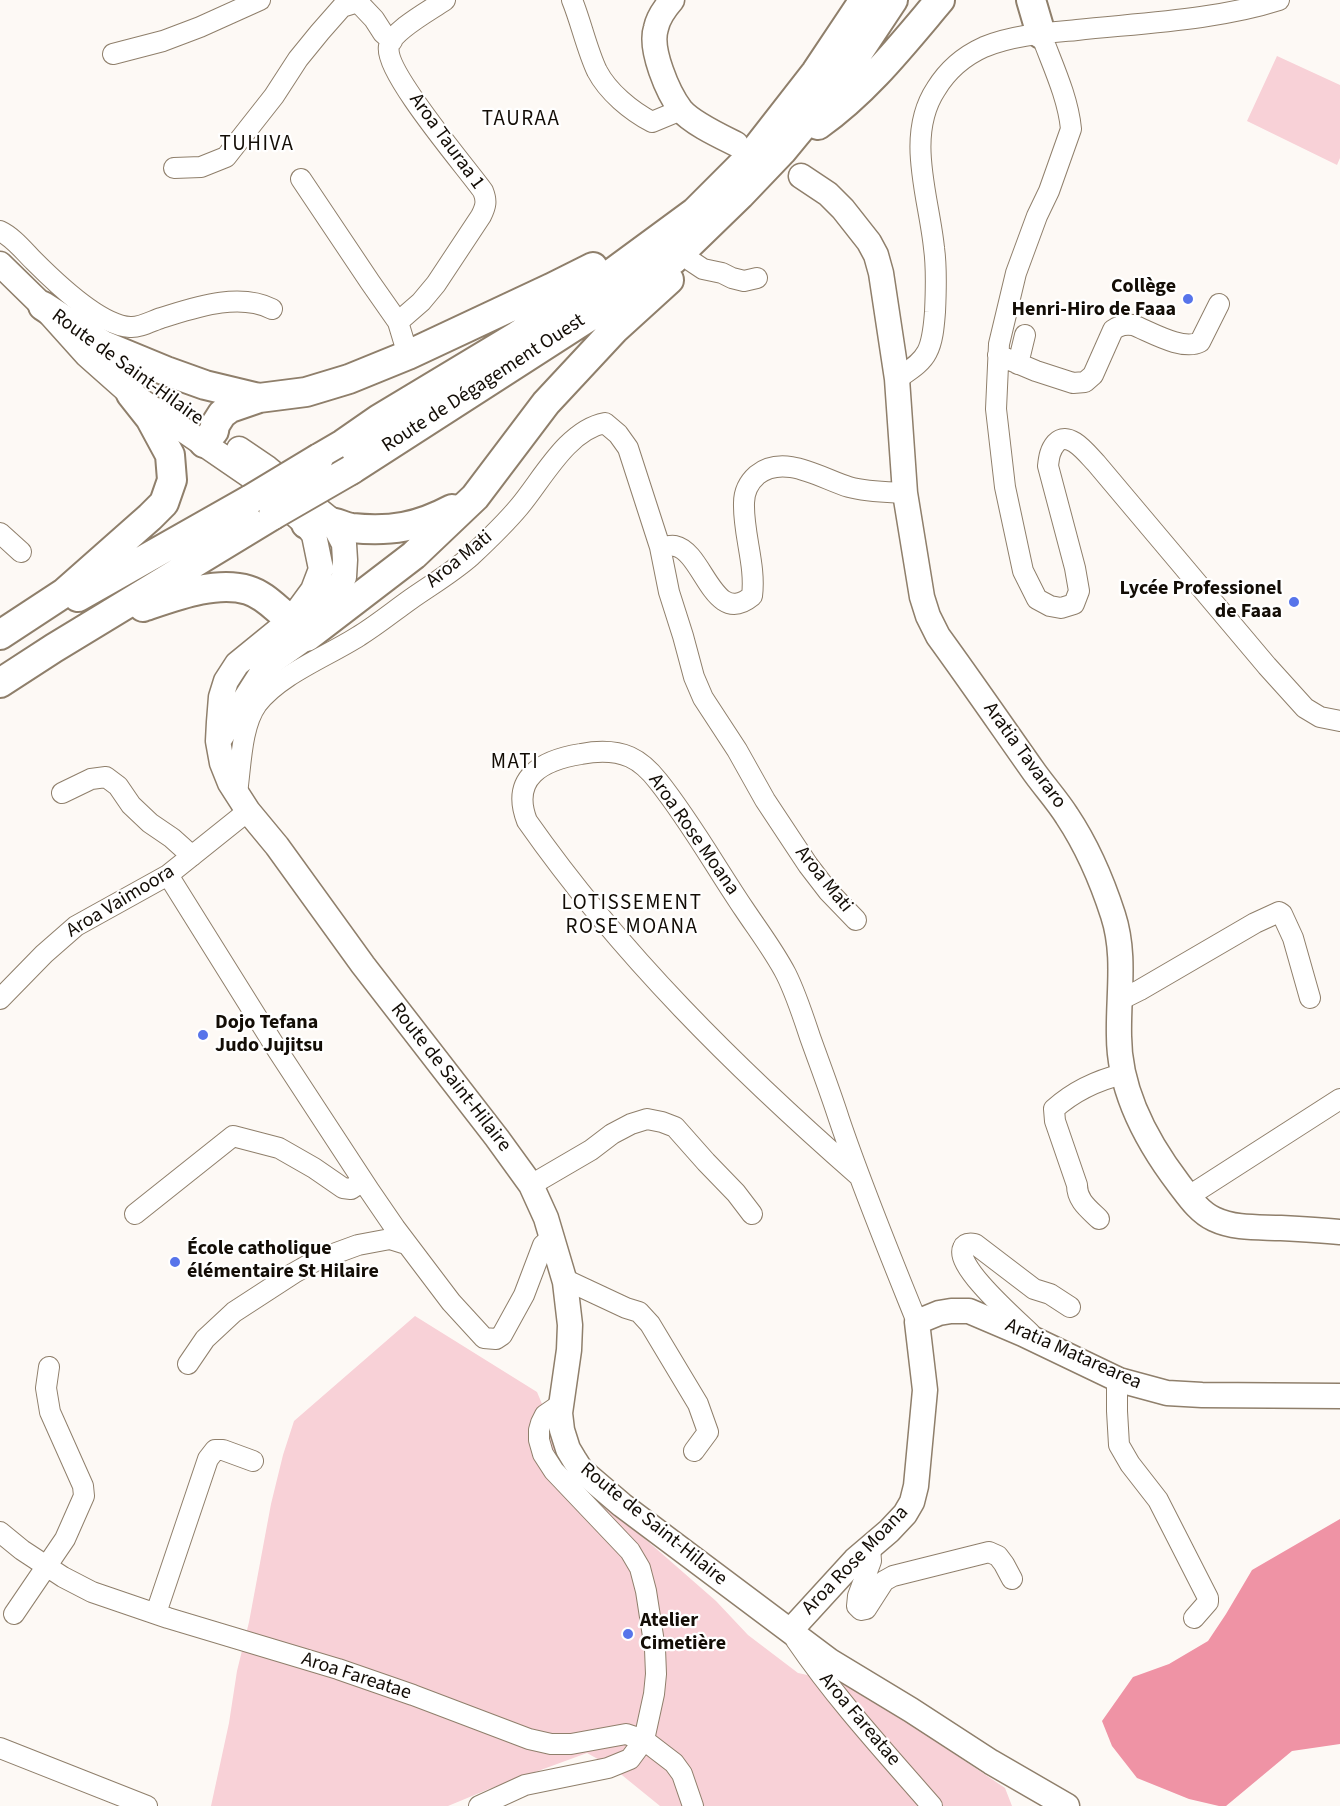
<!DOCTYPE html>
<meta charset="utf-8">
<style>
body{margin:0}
canvas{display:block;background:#fdf9f5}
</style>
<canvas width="1340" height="1806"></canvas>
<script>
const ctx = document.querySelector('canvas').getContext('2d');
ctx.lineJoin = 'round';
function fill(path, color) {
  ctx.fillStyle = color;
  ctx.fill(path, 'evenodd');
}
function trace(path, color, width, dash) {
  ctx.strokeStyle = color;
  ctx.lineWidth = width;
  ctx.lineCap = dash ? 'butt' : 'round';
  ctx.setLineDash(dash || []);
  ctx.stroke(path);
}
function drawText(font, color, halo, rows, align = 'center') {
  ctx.font = font + ' "Source Sans 3",sans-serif';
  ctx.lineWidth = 4.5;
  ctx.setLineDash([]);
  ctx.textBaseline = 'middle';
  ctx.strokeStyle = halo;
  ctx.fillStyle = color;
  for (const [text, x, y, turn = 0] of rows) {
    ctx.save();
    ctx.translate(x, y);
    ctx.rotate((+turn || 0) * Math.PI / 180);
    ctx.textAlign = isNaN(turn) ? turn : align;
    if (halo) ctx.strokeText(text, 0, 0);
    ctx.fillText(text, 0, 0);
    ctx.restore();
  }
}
fill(new Path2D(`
 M1277,56L1340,85V158L1337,165L1247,121Z
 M415,1316L537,1392L572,1475L716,1601L748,1635L798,1673L817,1677H840L1005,1788L1012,1806H660L612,1767L587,1753L489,1789L448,1806H211L229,1723L237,1671L249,1622L271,1504L283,1455L294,1421Z`), '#f8d1d7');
fill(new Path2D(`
 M1340,1519V1744L1292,1751L1226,1806H1219L1189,1799L1137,1778L1112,1746L1102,1721L1133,1677L1169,1664L1208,1641L1226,1614L1252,1570Z`), '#ef93a5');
const minor = new Path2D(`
 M356,0L374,19L383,33L392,41
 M572,0C581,22 587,50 597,71C608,92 631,111 652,122L681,110
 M1041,34C1052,64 1068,97 1071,129L1049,191L1037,216L1016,273L999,344L996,409L1005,487L1023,571L1037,599L1050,606L1061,608L1074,604L1079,591L1075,568L1048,466C1049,457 1050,450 1056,443C1069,429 1088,455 1096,463L1267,666L1305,708L1320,717L1340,721
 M113,54L163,41L200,27L260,0
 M174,168L201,167L226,157L274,96L298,59L320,32L342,7L358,2
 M301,179L370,282L398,322L408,355
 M0,231C13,237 24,251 34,261C56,283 99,325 130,327C139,328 152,321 161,318C194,308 238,292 272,309
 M691,261L703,269L722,273L732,278L744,281L757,278
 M398,322L421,302L436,284L481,216C486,206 487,201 483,191C466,167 383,71 389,46C393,30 431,10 445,0
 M998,355L1036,371L1073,383L1085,382L1093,375L1113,330C1120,325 1125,324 1133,325C1151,332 1182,351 1200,342L1219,304
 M1018,364L1025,335
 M897,379C908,371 921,364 927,352C933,341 934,324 935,312C936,291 937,269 934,248C929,197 905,136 936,89C947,71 964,56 984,47C1013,35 1046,33 1077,30C1142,23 1217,20 1279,0
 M0,533L21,552
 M660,547L669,592L683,636L694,677L703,698L737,750L765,800L808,865L828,891L856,920
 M62,793L91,779L106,777L118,786L131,805L150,823L172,838L192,856
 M237,793C241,766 241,726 257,704C280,674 328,656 359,636C377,625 394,611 411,599C431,585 453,572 471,556C487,541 504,525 519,507C542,480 567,430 605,423L618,434L628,448L660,547C665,547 671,545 675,546C704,552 713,628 752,596C756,565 743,534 744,503C744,492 748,483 757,475C784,453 822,479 849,487C867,492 886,492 905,493
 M168,875L278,1051L369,1190L395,1228L451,1302L484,1338L496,1339L502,1335L524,1295L543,1245L551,1238
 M0,999L44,954L76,926L168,875L248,811
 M1120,1000L1140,990L1255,923L1279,912L1282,914L1293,938L1310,998
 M859,1176C737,1069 621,955 527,821C510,777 543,760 581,754C597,751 616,751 630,757C641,762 651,772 658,781C690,821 715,866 744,909C758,930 774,951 786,974C796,994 803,1016 810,1037C820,1065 830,1091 839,1119C862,1187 890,1255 917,1322
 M531,1185L591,1150L612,1134L631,1124L647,1119L662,1122L675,1127L706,1162L736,1193L752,1214
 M1189,1196L1340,1099
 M135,1214L233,1136L279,1148L314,1168L343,1188L351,1189L363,1181
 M1099,1219C1089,1209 1077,1201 1077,1185L1055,1121L1054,1109C1073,1092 1098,1080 1123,1074
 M564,1279L626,1308L639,1312L650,1324L698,1404L708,1432L694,1451
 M1031,1334C1018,1321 954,1266 963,1248C965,1243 969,1243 975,1244L1034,1289L1050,1294L1070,1307
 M188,1364L205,1339L234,1312L294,1273L317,1260L358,1245L390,1239L406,1244
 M1117,1379V1411L1119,1445L1130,1464L1158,1500L1208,1598V1602L1194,1618
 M0,1532L22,1550L63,1577L92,1592L168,1618L338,1669L413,1695L529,1739L551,1744H571L626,1734L644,1740L674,1763L682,1774L693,1806
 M870,1547L871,1561L858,1596L857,1606L861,1610L866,1609L884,1581L893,1576L989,1552L998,1556L1004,1564L1012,1579
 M156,1613L208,1459L215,1450H223L253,1461
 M14,1614L65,1539L84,1496L83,1486L50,1412L46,1388L49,1367
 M796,1640C837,1700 885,1752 932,1806
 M0,1748L147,1806
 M479,1806L525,1785L608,1768L630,1759L644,1740L654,1694L656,1674L655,1649L646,1591L640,1568L630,1551L554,1471L543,1454L539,1440V1430L541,1423L545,1415L561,1404`);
const major = new Path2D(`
 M672,0C665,8 658,18 656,28C649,49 668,93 681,110C692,123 720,136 736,144
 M801,176L828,194L843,209L869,242L876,255L881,273L897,379L905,493L922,597L928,616L938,636C970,680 1001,725 1032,769C1043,785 1057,800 1067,816C1087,846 1102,881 1113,915C1126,955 1118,995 1119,1036C1119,1091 1147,1142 1179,1184C1189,1197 1199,1212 1214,1219C1235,1229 1259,1227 1281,1228C1301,1229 1320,1230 1340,1232
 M0,264L43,306L87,355L131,394L252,477L306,524L314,535L321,569L313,590L291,620L237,664L226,681L221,697L219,722L218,741L222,763L230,783L248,811L277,846L363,965L497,1138L531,1185L546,1218L565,1282L570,1325L569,1350L560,1413L562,1430L568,1449L574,1459L581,1470L622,1505L830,1661L911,1710L991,1762L1067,1806
 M219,740L263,671L273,661L307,637L332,602L344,577L345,560L344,544L332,521L267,468L239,449
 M790,1631L855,1560L889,1531L905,1514L912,1502L916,1486L925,1390L917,1322L939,1313L951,1311H969L1023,1334L1119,1380L1167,1393L1202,1395L1340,1396`);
const highway = new Path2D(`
 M1031,0L1041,34
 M818,125C866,91 902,45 940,0
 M43,306L103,345L166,371L205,385L259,398L306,392L349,379L408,355L551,288L593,267
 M204,443L214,431L215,425L222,414L230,408L259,398
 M319,458L343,444L379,419L517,336L608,276L695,212L749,158L816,72L864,0
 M351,470L598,311L673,260L740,195L782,151L838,83L893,0
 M306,524C314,523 322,521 330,522C336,522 344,527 352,528C391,532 418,527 452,509
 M78,597L251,499
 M143,607C173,597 216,580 248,590C265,595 277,610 291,620L313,616L332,602
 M0,635L64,593L150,517L164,503L172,480L170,455L150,418L131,394
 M307,637L414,555L475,497L546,403L614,330L669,280
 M0,683L54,648L273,515`);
trace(minor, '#8f7f6b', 22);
trace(major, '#8f7f6b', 27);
trace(highway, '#8f7f6b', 32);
trace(minor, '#fff', 20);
trace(major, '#fff', 24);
trace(highway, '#fff', 28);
const highwayBridge = new Path2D(`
 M251,499L319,458
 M273,515L351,470`);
trace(highwayBridge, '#8f7f6b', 32, []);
trace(highwayBridge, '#fff', 28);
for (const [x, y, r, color] of [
 [1188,299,6,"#5774ea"],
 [1294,602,6,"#5774ea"],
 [203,1035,6,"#5774ea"],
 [175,1262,6,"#5774ea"],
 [628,1634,6,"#5774ea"]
]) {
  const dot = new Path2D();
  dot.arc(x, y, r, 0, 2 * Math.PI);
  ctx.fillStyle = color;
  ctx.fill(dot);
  trace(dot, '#fff', 2);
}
drawText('20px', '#130d06', '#fff', [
 ["Aroa Tauraa 1",446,142,54],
 ["Route de Saint-Hilaire",127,368,36],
 ["Route de Dégagement Ouest",484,384,-33],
 ["Aroa Mati",460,560,-39],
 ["Aratia Tavararo",1024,756,54],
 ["Aroa Rose Moana",693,835,55],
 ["Aroa Mati",823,880,51],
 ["Aroa Vaimoora",121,902,-31],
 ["Route de Saint-Hilaire",450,1078,52],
 ["Aratia Matarearea",1073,1355,24],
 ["Route de Saint-Hilaire",653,1525,39],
 ["Aroa Rose Moana",856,1561,-46],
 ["Aroa Fareatae",356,1677,18],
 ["Aroa Fareatae",859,1720,50]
]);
drawText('bold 20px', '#130d06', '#fff', [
 ["Collège",1176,288,"right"],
 ["Henri-Hiro de Faaa",1176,311,"right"],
 ["Lycée Professionel",1282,590,"right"],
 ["de Faaa",1282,613,"right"],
 ["Dojo Tefana",215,1024],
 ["Judo Jujitsu",215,1047],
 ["École catholique",187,1250],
 ["élémentaire St Hilaire",187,1273],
 ["Atelier",640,1622],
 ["Cimetière",640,1645]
], 'left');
ctx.letterSpacing = '1.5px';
drawText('21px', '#130d06', '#fff', [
 ["TAURAA",521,120],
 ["TUHIVA",257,145],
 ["MATI",515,763],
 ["LOTISSEMENT",632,904],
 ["ROSE MOANA",632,928]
]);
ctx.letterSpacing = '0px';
</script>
